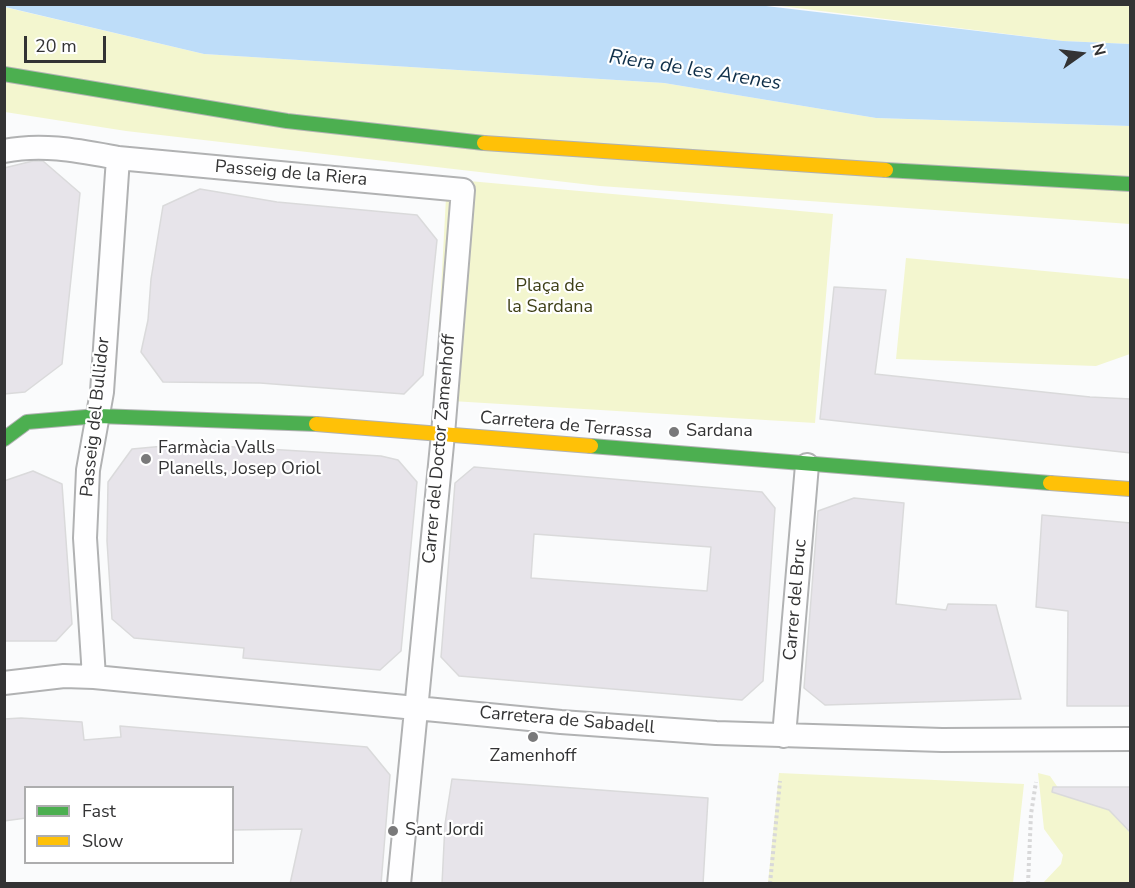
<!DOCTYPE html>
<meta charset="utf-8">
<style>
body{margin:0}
#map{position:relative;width:1135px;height:888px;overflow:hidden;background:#fafbfc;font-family:"Nunito Sans",sans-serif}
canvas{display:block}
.frame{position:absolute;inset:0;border:6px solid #333334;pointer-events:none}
.legend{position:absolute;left:24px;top:786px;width:210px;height:78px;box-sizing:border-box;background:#fff;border:2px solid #adadae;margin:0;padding:8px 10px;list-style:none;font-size:18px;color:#333334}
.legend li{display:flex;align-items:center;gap:12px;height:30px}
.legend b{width:30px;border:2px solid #adadae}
.north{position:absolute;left:1051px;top:24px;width:60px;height:60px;-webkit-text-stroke:4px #fff;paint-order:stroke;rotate:76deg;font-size:16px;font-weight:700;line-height:24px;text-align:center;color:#333334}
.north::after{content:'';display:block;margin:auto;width:21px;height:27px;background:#333334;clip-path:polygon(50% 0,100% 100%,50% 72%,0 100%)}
.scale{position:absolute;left:24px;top:36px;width:82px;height:27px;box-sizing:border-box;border:3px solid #333334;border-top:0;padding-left:8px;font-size:18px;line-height:21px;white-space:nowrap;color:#333334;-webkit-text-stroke:4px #fff;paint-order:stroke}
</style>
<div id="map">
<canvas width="1135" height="888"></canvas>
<div class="frame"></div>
<ul class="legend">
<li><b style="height:8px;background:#4caf50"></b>Fast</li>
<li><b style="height:8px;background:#ffc107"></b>Slow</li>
</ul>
<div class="north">N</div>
<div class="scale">20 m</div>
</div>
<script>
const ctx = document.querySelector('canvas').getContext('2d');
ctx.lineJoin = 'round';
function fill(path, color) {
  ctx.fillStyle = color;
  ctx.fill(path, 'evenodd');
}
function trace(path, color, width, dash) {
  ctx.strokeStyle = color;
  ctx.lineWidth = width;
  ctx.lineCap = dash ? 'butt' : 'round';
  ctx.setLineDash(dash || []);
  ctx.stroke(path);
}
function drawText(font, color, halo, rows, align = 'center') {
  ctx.font = font + ' "Nunito Sans",sans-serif';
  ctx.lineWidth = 4.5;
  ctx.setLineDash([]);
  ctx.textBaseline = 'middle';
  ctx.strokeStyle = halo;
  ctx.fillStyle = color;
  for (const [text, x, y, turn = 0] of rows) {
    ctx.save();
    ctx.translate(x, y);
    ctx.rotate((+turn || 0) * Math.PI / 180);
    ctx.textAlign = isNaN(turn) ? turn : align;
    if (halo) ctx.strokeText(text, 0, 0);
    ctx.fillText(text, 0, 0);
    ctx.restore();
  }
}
fill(new Path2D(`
 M736,5H1130V44L1063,41L781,6Z
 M4,7L204,54L664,83L876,118L1130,126V224L600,186L126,131L5,112Z
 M447,179L833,214L815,423L435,400Z
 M906,258L1130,279V354L1096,366L896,359Z
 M779,773L1024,784L1013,883H768Z
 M1038,773L1050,776L1063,795L1109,810L1130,833V883H1043L1061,864L1063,855L1044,829Z`), '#f3f6cf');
fill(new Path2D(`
 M5,4L766,6L1063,41L1130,44V126L876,118L664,83L204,54L5,7Z`), '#beddf9');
const building = new Path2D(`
 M33,161H43L80,193L62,364L25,392L4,394V168Z
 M200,189L277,202L417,215L437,240L423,375L404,394L260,383L163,382L141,352L148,320L151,279L163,206Z
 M834,287L886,290L875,374L1090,397L1131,399V453L820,419Z
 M186,444L381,456L398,460L417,482L401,651L380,670L243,658L244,648L134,638L112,619L107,541L108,482L132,449Z
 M474,467L762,492L775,508L763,681L742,700L459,676L441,657L455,483ZM534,534L711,547L707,591L531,578Z
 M33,471L62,484L72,624L56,641H4V481Z
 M854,498L904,503L896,604L946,610L948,604L996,605L1021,699L825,705L804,688L818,511Z
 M1042,515L1131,523V706H1067L1068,611L1036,607Z
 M21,718L82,722L84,740L121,737L120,726L367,747L390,775L381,884H290L302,829L232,830V788H26V818L4,821V719Z
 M452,779L708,798L703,884H442L445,824Z
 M1053,787H1131V833L1109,810L1052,792Z`);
fill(building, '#e7e4ea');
trace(building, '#dadadb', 1.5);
const street = new Path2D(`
 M4,151C43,143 80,151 118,158L463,190L443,434L399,884
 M94,677L85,538L88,470L102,392L118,158
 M4,683L64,676L94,677L561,722L716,733L942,740L1130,739
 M784,736L807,465`);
const fast = new Path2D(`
 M4,74L287,121L484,143
 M886,170L1130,184
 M4,439L27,422L98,416L316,424
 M591,446L1050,483`);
const slow = new Path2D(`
 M484,143L886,170
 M316,424L591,446
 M1050,483L1130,489`);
trace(street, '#b1b2b3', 26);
trace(fast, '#b1b2b3', 16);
trace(slow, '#b1b2b3', 16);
trace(new Path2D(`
 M770,884L780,781
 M1028,884L1031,814L1036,782`), '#d8d8d9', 4, [3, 3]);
trace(street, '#fefeff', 22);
trace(fast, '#4caf50', 14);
trace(slow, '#ffc107', 14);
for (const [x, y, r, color] of [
 [674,432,6,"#79797a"],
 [146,459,6,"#79797a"],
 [533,737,6,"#79797a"],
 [393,831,6,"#79797a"]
]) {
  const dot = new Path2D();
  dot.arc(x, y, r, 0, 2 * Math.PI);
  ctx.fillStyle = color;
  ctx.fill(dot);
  trace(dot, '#fff', 2);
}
drawText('18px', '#333334', '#fff', [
 ["Passeig de la Riera",291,174,5],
 ["Passeig del Bullidor",96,417,-84],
 ["Carretera de Terrassa",566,426,5],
 ["Carrer del Doctor Zamenhoff",440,449,-85],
 ["Carrer del Bruc",796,600,-85],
 ["Carretera de Sabadell",567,721,5]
]);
drawText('18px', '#3e3f16', '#fff', [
 ["Plaça de",550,287],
 ["la Sardana",550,308]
]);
drawText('18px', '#333334', '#fff', [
 ["Sardana",686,432],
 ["Farmàcia Valls",158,449],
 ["Planells, Josep Oriol",158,470],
 ["Zamenhoff",533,757,"center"],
 ["Sant Jordi",405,831]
], 'left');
drawText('italic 20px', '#0f2f49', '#fff', [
 ["Riera de les Arenes",695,71,9]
]);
</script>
